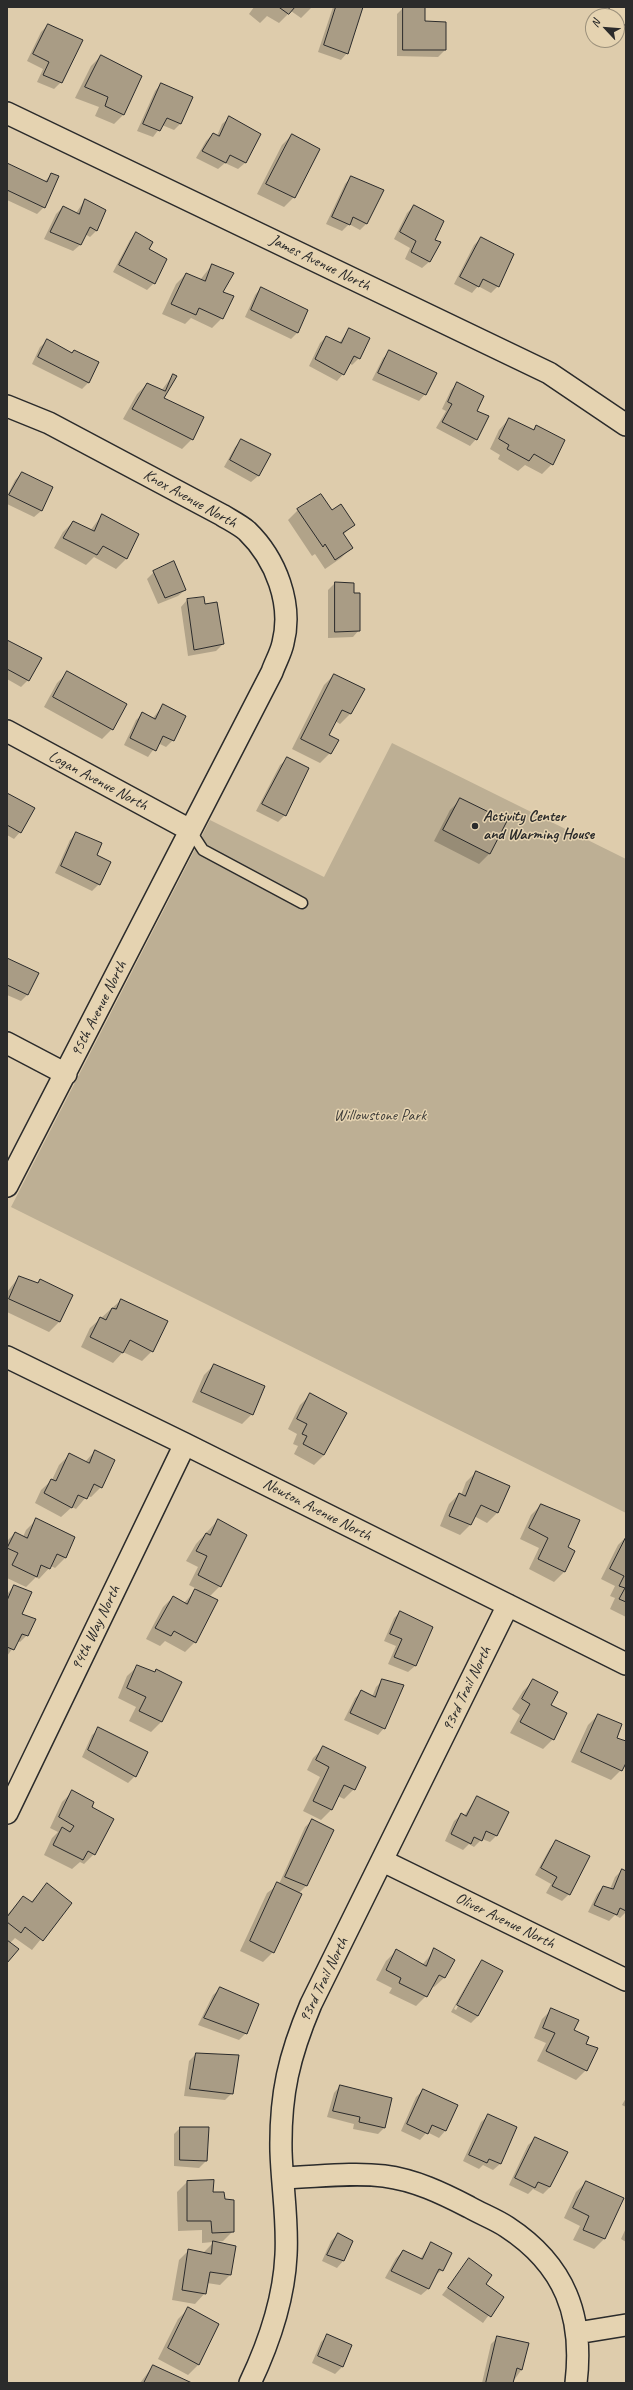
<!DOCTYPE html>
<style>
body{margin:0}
#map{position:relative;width:633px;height:2390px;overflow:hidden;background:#deccac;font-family:Caveat,sans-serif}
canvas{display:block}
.frame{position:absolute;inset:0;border:8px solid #2b2b2b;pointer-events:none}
.north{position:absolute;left:585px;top:8px;width:40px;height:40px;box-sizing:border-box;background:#e5d3b1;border:1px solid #9b907b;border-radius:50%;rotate:296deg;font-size:11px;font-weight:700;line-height:16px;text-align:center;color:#2b2b2b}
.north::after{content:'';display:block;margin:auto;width:14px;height:18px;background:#2b2b2b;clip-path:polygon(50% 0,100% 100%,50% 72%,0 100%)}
</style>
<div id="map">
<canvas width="633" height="2390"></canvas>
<div class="frame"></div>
<div class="north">N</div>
</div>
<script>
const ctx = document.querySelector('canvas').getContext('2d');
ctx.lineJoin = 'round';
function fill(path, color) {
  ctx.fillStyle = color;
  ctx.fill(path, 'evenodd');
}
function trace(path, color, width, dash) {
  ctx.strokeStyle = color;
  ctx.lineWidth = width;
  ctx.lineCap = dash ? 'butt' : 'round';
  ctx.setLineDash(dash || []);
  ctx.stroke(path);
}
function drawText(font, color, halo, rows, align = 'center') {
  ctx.font = font + ' Caveat,sans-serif';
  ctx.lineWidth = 3;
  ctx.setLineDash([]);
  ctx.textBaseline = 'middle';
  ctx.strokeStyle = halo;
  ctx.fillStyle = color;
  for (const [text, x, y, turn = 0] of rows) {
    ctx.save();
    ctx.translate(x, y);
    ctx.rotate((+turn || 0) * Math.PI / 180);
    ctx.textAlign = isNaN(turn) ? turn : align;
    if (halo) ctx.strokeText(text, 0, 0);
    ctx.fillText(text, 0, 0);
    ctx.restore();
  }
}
fill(new Path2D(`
 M392,743L626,859V1513L11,1207L210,820L324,877Z`), '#bdaf94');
fill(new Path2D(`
 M254,7H312L301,18L291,11L279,23L267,16L260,23L249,14Z
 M333,7H362L347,53L341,60L318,52Z
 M404,7L424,22L445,50L438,57L397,56V14Z
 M48,25L61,82L54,89L37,82L43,69L27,61L41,32Z
 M101,56L124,114L114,124L95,116L99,107L75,98L91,66Z
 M161,84L181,123L174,130L162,125L153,137L137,131L155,91Z
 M229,118L260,134L245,163L238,169L225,163L218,169L196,158L206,141L213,134L217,136L222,124Z
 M292,135L294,197L284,207L257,194L282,145Z
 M7,164L44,182L51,175L44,207L37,214L7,200Z
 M351,177L367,223L360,230L349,224L342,231L326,224L345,184Z
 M85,200L97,230L90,237L85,234L80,245L73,251L44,239L56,214L63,207L76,213Z
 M414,206L434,240L439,243L429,262L422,268L405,259L410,248L394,239L407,213Z
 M136,234L148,250L154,283L147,290L113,272L130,240Z
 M481,238L498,286L491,293L478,286L472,293L454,284L474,245Z
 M212,265L222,293V318L212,328L191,318L185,324L162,314L176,284L186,274L200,280Z
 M261,288L298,332L291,339L245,317L255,295Z
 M349,329L359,358L352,365L349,363L343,374L337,381L309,366L320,343L326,337L339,343Z
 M47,341L71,354L74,351L89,382L82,389L32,364L40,347Z
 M390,352L425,394L419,401L372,380L383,358Z
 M173,375L163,398L192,439L182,449L123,419L137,394L147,384L161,391Z
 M457,384L476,411V439L470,446L436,428L446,411L442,409L451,390Z
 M509,419L532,431L536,426L552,464L542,474L525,465L518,471L498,459L500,455L490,449L499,430Z
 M241,441L258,476L251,482L224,467L235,447Z
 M22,473L52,488L41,511L34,517L7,504V496L15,480Z
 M320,496L331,511L353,525L343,535L351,548L341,558L325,569L315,554L312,556L288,520L298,510Z
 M102,515L138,534L126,559L116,569L94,557L86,565L54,548L63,532L73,522L90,531Z
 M154,572L185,590L178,596L158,604L147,579Z
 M335,583L353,594L359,630L353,637L328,638V590Z
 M187,600L204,605L223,644L216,651L188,656L181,607Z
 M7,641L28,680L21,687L7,679Z
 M67,673L112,729L102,739L44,707L57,683Z
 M334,675L350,714L340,724L335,721L328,736L330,753L320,763L292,749L324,685Z
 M163,705L173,740L166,747L158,743L148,757L124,745L136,720L143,713L153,718Z
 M287,759L285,815L278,822L256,811L280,765Z
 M7,795L20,832L14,839L7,835Z
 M460,800L489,854L479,864L434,841L450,810Z
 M77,833L95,856L99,884L92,891L55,873L70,840Z
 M7,959L27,995L21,1001L7,995Z
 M19,1277L37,1284L40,1280L59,1322L49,1332L7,1312V1292Z
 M121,1300L152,1351L142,1361L123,1352L113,1363L81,1347L90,1328Z
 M214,1365L252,1414L242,1424L192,1402L204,1375Z
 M310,1395L324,1455L314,1465L294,1454L298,1446L293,1444L297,1434L288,1429L300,1405Z
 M95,1451L101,1487L91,1497L87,1496L76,1509L72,1507L61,1517L35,1503L41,1490L52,1480L59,1465L69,1455L85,1462Z
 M476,1472L509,1486L497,1513L487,1523L474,1516L470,1525L460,1535L440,1526L449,1504L459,1494L461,1495L466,1482Z
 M541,1505L567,1548L574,1551L564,1572L554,1582L529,1569L539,1548L520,1539L531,1515Z
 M36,1520L73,1538L65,1558L55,1568L51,1566L39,1579L36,1577L26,1587L7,1578V1541L15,1533L23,1537L26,1530Z
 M218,1520L246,1535L220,1586L209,1597L195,1642L185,1652L165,1641L160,1646L146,1639L163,1607L173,1597L184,1603L197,1589L189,1585L198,1567L186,1561L196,1544Z
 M626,1537V1617L610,1609L615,1598L610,1596L615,1586L601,1579L618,1545Z
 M14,1586L27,1635L20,1642L18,1641L7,1656V1594Z
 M400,1612L432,1627L415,1666L408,1672L388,1664L396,1646L384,1641L394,1618Z
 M138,1666L154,1673L157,1670L181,1682L161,1722L151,1732L129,1721L136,1707L118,1698L127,1676Z
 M383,1680L384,1728L378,1735L344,1720L355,1698L362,1691L372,1697L376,1687Z
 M533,1681L549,1706L565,1714L553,1739L543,1749L510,1733L520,1715L512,1709L523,1691Z
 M598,1715L616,1738L626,1742V1760L621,1770L611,1780L571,1762L588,1725Z
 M99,1729L135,1776L128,1783L82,1757L92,1735Z
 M323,1748L354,1789L344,1799L338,1796L331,1810L321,1820L303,1811L320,1777L307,1770L313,1758Z
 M72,1792L91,1807L94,1854L84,1864L80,1862L72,1869L44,1855L52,1838L58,1832L50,1828L62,1802Z
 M477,1797L508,1812L496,1836L490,1842L482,1839L474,1847L469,1844L463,1850L445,1841L454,1821L461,1815L464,1816Z
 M312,1820L306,1886L298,1894L273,1952L263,1962L240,1951L267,1893L279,1884L305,1827Z
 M557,1841L569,1894L562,1901L546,1893L551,1884L535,1875L550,1848Z
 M622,1870L626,1872V1912L620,1918L615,1915L609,1921L588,1912L597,1894L603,1887L610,1889L615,1877Z
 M47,1884L70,1903L32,1950L15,1938L10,1943L7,1961V1915L23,1897L31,1902Z
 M435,1950L445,1977L434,1987L432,1986L426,1996L416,2006L389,1993L392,1988L376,1980L386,1961L396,1951L422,1965Z
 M482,1961L502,1971L478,2016L471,2023L451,2012L476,1968ZM477,1967H479L456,2010L454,2009Z
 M220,1989L246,2033L239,2040L198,2025L213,1995Z
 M552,2009L584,2044L586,2070L576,2080L537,2061L546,2043L534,2038L542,2019Z
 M196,2054L232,2093L225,2100L184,2096L189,2061Z
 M340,2086L384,2128L378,2134L353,2129L354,2124L327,2117L334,2093Z
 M423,2090L456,2105L445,2131L439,2138L427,2132L420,2140L401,2131L416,2097Z
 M626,2098V2107L622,2105Z
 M488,2116L516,2128L500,2164L493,2170L483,2165L479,2169L463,2161L481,2122Z
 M180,2128L206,2161L199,2168L174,2166V2134Z
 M535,2139L566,2152L550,2187L543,2194L533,2189L528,2194L509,2185L528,2145Z
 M187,2182L212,2193L233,2231L223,2241L202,2243V2230L178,2231L177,2192Z
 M586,2182L622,2198L604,2239L594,2249L573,2240L580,2226L564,2218L576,2192Z
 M626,2228V2242L621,2239Z
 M338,2234L352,2241L343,2261L337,2268L322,2261L331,2241Z
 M214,2242L235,2247L230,2275L220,2285L207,2283L205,2293L195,2304L172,2300L179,2260L189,2250L203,2253Z
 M431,2243L442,2270L434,2276L428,2289L421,2295L385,2278L396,2258L403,2251L420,2259Z
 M469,2260L484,2284L502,2297L483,2323L442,2295Z
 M188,2309L218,2325L198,2365L188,2375L158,2359L178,2319Z
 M327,2336L351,2346L342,2367L335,2374L312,2363L321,2342Z
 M498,2337L522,2369L512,2383H482L491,2344Z
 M153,2366L190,2383H140Z`), '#0003');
const building = new Path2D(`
 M279,7H295L289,14Z
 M336,7H363L348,54L324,45Z
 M403,7H425V21L446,22V50H403Z
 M48,24L83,40L62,83L43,75L49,62L33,54Z
 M101,55L142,76L124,115L105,106L108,97L85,87Z
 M161,83L193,97L181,124L167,118L160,131L143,124Z
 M229,116L261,134L246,163L230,155L226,163L202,151L213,133L219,136Z
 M292,134L320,149L295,198L266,184Z
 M7,163L47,182L51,173L59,176L45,208L7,190Z
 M351,176L384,190L367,224L353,217L350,225L332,217Z
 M85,199L106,210L97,231L90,227L81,245L50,232L63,206L79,214Z
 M414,205L444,221L435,240L441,242L430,262L411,252L416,241L400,232Z
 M136,232L153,242L149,249L167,259L155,284L119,265Z
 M481,237L514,254L499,287L483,279L479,287L460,277Z
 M212,264L234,273L223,292L234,296L223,319L199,308L196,315L171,304L186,273L205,281Z
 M261,287L308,310L298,333L251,310Z
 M349,328L370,338L360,359L354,356L344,375L315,359L326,336L341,343Z
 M47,339L72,353L74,350L99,362L89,383L38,357Z
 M389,350L437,373L426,395L378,373Z
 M173,374L177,376L164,398L204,417L193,440L132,409L147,383L165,391Z
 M457,382L484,396L477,411L489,416L477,440L442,422L452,404L448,402Z
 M509,418L534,430L536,425L565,440L553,465L534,454L529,461L507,449L509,445L499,439Z
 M241,439L271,454L259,476L230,460Z
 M22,472L53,487L42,511L9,495Z
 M321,494L332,510L341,504L355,525L343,533L353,548L335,560L325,544L323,547L297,509Z
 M102,514L139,534L127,559L103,546L97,555L63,538L73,521L94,531Z
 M174,561L186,590L165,598L153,571Z
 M335,582L354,583V593H360V631L335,632Z
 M204,597L205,604L217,602L224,644L194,650L187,599Z
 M7,640L42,658L29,681L7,669Z
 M67,671L127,704L113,730L53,697Z
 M334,674L365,689L351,714L342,710L329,735L339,740L331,754L301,739Z
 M163,704L186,716L174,741L163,736L156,751L130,738L142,712L155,719Z
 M287,757L309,768L286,816L262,804Z
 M7,793L35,808L21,833L7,825Z
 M460,798L507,821L490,854L443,830Z
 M76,832L102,843L97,855L111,862L100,885L61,866Z
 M7,958L39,973L28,995L7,985Z
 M19,1276L38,1283L40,1279L73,1295L60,1322L9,1299Z
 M121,1299L168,1321L153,1352L130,1340L123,1353L90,1337L100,1317L106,1320L112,1308L116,1309Z
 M214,1364L265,1386L253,1415L201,1392Z
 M310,1393L347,1413L324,1455L303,1444L307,1436L302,1434L307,1424L297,1419Z
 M95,1450L115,1460L102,1488L94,1484L87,1499L78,1495L72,1508L44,1493L51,1479L56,1481L69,1453L89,1463Z
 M476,1471L510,1486L498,1513L481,1505L471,1525L449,1516L459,1493L465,1496Z
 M541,1504L580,1520L568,1547L575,1551L565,1572L538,1559L548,1538L529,1528Z
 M36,1518L75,1537L66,1558L57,1554L50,1569L41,1565L37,1577L12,1565L18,1553L7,1548L15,1532L27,1538Z
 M218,1519L247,1535L221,1587L198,1575L207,1556L196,1551L206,1533L210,1535Z
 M626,1537V1602L619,1599L625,1588L619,1586L624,1576L610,1569Z
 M14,1585L32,1592L22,1614L36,1619L28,1636L22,1634L14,1650L7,1647V1601Z
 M195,1589L218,1600L196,1643L174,1631L171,1636L155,1628L173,1596L187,1604Z
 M400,1611L433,1627L416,1666L394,1657L402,1639L390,1634Z
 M137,1665L155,1672L156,1669L182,1682L162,1722L139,1711L146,1697L127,1688Z
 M382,1679L404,1685L385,1729L350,1713L361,1690L375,1697Z
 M533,1679L558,1692L551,1705L567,1713L554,1740L520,1722L530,1704L522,1699Z
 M598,1714L622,1724L617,1738L626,1741V1763L622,1771L581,1752Z
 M98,1727L148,1752L136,1777L88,1750Z
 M323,1746L366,1767L355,1790L344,1785L332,1810L313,1801L329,1767L316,1760Z
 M72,1790L94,1802L92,1807L114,1819L95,1855L88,1851L83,1860L53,1845L62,1827L70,1832L74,1826L59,1817Z
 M477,1796L509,1812L497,1836L486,1831L482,1841L474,1837L471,1844L451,1834L461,1813L466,1816Z
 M312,1819L334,1830L307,1886L285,1877Z
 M556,1840L590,1856L570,1895L552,1886L557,1877L541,1868Z
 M622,1869L626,1871V1911L620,1908L617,1915L594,1905L603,1886L613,1889Z
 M277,1882L302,1894L274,1953L250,1941Z
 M47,1883L72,1903L43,1941L25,1927L21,1933L7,1922V1917L23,1896L32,1902Z
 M7,1940L19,1949L7,1963Z
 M434,1948L455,1960L445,1978L439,1975L427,1997L399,1983L401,1978L386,1970L396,1949L426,1966Z
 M482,1960L503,1971L478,2016L457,2005Z
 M220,1987L259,2004L247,2034L204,2018Z
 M551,2008L579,2020L574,2030L589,2037L586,2044L598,2048L587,2071L546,2051L555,2033L543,2028Z
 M196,2053L239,2055L233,2094L190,2089Z
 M340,2085L392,2098L385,2128L359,2122L360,2117L333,2111Z
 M423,2089L458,2105L446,2131L432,2125L428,2134L407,2124Z
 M488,2114L517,2127L501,2164L489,2159L487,2163L469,2155Z
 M180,2127H209L207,2161L180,2160Z
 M535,2137L568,2152L550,2187L538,2182L535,2188L515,2178Z
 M214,2180L213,2192H224L225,2199L234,2200V2232L212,2233L211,2221H187V2181Z
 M586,2181L624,2198L605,2239L583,2230L589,2216L573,2208Z
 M338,2233L353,2241L344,2261L327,2255Z
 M213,2241L236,2246L231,2275L210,2272L206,2294L182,2290L188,2249L211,2254Z
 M431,2242L452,2253L443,2271L439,2269L429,2289L391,2271L403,2250L422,2259Z
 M469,2258L492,2275L486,2284L504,2297L491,2317L448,2288Z
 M188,2307L219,2324L199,2365L168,2348Z
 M327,2334L352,2345L343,2367L318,2356Z
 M497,2336L529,2343L522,2370L517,2368L513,2383H486Z
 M153,2365L192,2383H144Z`);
fill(building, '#a99c85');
trace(building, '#2b2b2b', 1);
const lane = new Path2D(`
 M190,830L203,850L302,903`);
const street = new Path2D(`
 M620,7L626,14
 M7,113L549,373L626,425
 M7,406L49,423L222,515C230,520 240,525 247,531C276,559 293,604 283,643C281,653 275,663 272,672L7,1186
 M7,731L190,830
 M7,1043L66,1074
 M7,1357L185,1444L626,1664
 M7,1813L185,1444
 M383,1861L626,1980
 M284,2178C317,2177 351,2172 384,2176C415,2180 442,2193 469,2207C481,2214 495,2219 507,2227C565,2265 584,2316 576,2383
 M577,2333L626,2325
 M250,2383C269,2343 284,2299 286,2255C288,2220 282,2186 281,2151C280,2094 289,2056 311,2004L508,1605`);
trace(lane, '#2b2b2b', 13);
trace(street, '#2b2b2b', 24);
trace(lane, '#e5d3b1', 10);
trace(street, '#e5d3b1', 21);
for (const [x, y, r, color] of [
 [475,826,4,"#2b2b2b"]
]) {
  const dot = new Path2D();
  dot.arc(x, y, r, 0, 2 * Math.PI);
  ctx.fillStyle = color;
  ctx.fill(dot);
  trace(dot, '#e5d3b1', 1.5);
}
drawText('16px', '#2b2b2b', '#e5d3b1', [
 ["James Avenue North",320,263,26],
 ["Knox Avenue North",190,499,29],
 ["Logan Avenue North",98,781,28],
 ["95th Avenue North",99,1009,-63],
 ["Newton Avenue North",317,1510,27],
 ["94th Way North",96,1628,-64],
 ["93rd Trail North",467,1689,-64],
 ["Oliver Avenue North",505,1921,26],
 ["93rd Trail North",324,1980,-64]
]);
drawText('bold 16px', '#2b2b2b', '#e5d3b1', [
 ["Activity Center",483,817],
 ["and Warming House",483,835]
], 'left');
drawText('16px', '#413f3b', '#e5d3b1', [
 ["Willowstone Park",380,1116]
]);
</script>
